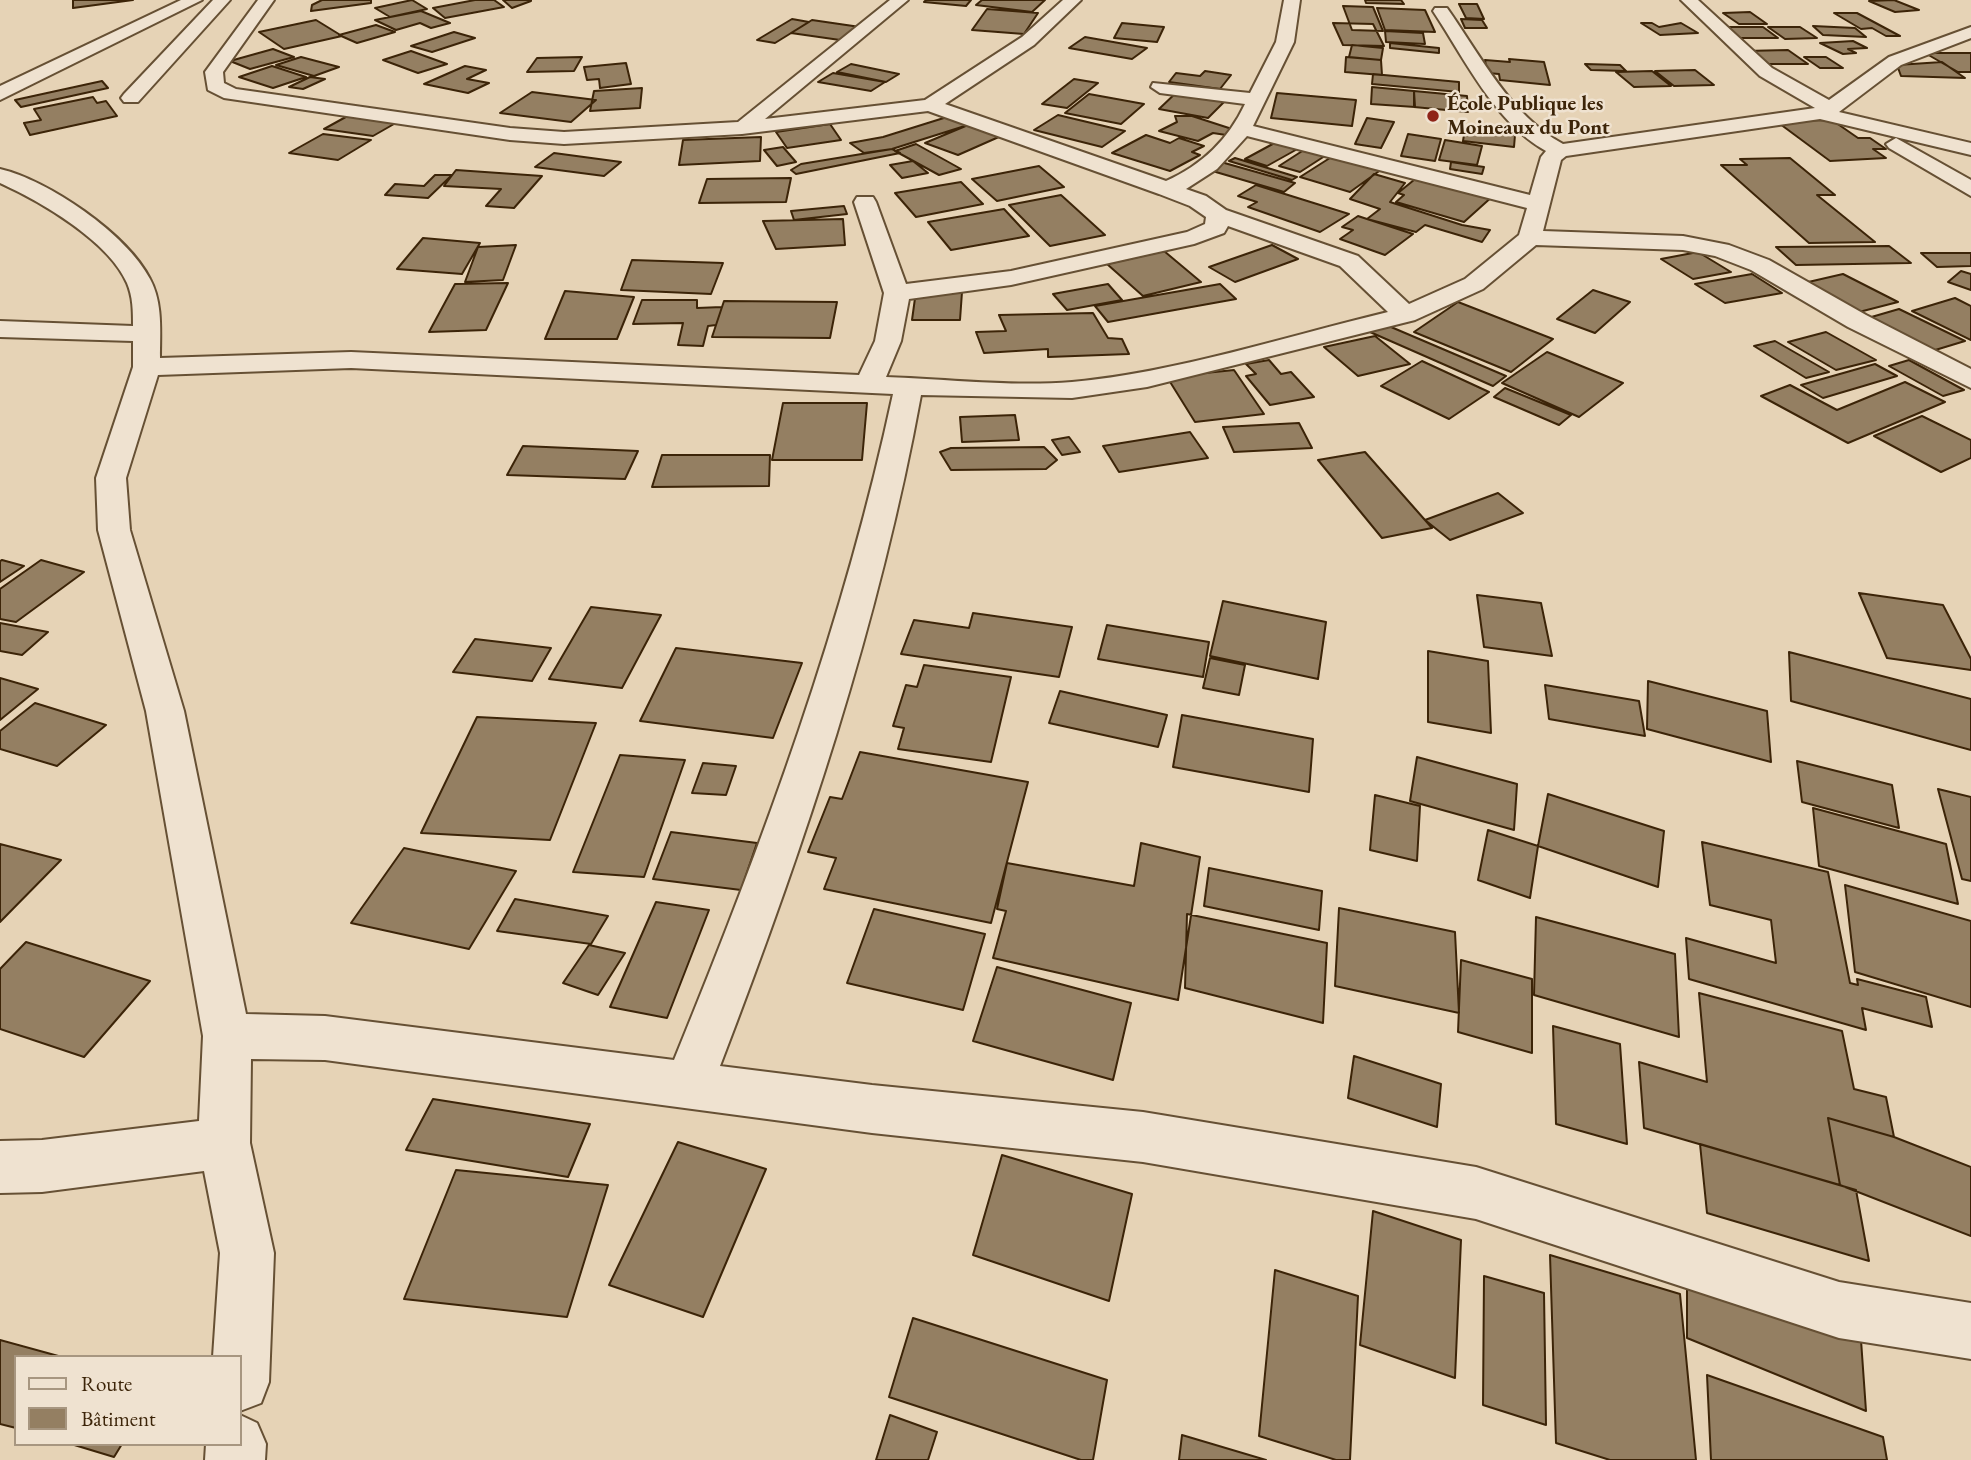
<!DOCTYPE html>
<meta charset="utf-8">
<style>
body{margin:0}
#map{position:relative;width:1971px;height:1460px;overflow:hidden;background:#e6d3b6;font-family:"EB Garamond",serif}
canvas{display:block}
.legend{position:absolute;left:14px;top:1355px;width:228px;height:91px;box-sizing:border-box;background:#efe2d0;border:2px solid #a79680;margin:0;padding:9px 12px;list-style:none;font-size:21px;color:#3c2408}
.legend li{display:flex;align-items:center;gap:14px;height:35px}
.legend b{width:35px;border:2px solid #a79680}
</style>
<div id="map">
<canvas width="1971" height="1460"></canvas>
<ul class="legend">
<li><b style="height:9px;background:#efe2d0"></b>Route</li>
<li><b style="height:19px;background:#947f62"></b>Bâtiment</li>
</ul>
</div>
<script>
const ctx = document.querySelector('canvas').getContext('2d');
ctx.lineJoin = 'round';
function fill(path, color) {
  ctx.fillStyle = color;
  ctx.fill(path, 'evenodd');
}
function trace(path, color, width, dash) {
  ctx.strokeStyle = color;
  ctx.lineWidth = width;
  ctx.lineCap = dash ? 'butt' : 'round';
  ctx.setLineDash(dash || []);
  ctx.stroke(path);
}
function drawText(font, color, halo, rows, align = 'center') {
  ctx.font = font + ' "EB Garamond",serif';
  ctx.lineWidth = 5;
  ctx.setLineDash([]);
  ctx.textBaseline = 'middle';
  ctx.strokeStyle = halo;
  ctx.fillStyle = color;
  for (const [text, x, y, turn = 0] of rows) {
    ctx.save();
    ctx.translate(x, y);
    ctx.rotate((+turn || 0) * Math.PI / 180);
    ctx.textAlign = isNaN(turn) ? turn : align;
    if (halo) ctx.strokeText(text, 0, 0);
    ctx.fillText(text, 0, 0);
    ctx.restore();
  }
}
const building = new Path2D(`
 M73,0H133L73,8Z
 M322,0H371V3L311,11L312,5Z
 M412,0L427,9L390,17L375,8Z
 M475,0H494L504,7L445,18L433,8Z
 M503,0H531V1L512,8Z
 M926,0H971L966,6L924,2Z
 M982,0H1045L1032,12L976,5Z
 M1365,0H1401L1404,4L1366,3Z
 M1894,0L1919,10L1895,12L1869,1Z
 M1459,4H1477L1484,19L1466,18Z
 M1343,6L1373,7L1383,31L1352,30Z
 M1377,8L1425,10L1435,32L1385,30Z
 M987,9L1038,13L1024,34L972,30Z
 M421,11L450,23L431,28L420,23L396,30L375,20Z
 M1750,12L1767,24H1739L1723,13Z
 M1834,13H1857L1900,36H1886L1872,28L1861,29Z
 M792,19L809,22L775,43L757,40Z
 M1461,19L1482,20L1487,28H1465Z
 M316,20L342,36L284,49L259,32Z
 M812,20L860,27L840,40L791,33Z
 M1122,23L1164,27L1157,42L1114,38Z
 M1333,23L1373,24L1384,46L1343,45Z
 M1641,23H1652L1659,27L1681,23L1698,33L1660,35Z
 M376,25L395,32L357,43L339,35Z
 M1813,26L1855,28L1866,37L1823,35Z
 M1724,27H1763L1778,38H1738Z
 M1768,27H1800L1817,38L1785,39Z
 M1385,31L1423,33L1425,44L1386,42Z
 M454,32L475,38L432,52L411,46Z
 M1085,37L1147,48L1132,59L1069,48Z
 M1853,41L1867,48L1848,49L1856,53L1843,54L1820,43Z
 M1390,43L1439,48V53L1390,48Z
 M1352,45L1383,48L1381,60L1349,57Z
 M273,49L294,57L250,69L230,61Z
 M1788,50L1808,64H1765L1745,51Z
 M411,51L447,64L418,73L383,60Z
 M1925,53H1971V72H1958Z
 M301,57L339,67L314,76L276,65Z
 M582,57L574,71L527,72L537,58Z
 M1346,57L1381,60L1382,75L1345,72Z
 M1804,57H1826L1843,68H1820Z
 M1509,59L1544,62L1550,85L1500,80L1499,74L1487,73L1485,60L1510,62Z
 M1942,62L1965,78L1901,76L1897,65Z
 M626,63L631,84L600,88L599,79L587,80L584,67Z
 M851,64L899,74L886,82L837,72Z
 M1585,64L1620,65L1626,71L1591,70Z
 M272,66L306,77L273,88L239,77Z
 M465,66L486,70L467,79L489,83L468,93L424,84Z
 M1695,70L1714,85L1674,86L1655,71Z
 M1205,71L1231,75L1220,89L1169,82L1176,73L1200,76Z
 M1652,71L1671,86L1634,87L1616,72Z
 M833,73L885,82L871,91L818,82Z
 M1373,74L1459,82V92L1372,84Z
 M310,77L325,79L303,89L289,87Z
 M1074,79L1098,83L1067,108L1042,104Z
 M102,81L108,88L21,107L15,100Z
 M1372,87L1414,91L1415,107L1371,104Z
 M642,88L640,108L590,111L594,91Z
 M1179,90L1227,99L1208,118L1159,109Z
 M1414,91L1467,96L1468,112L1414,107Z
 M532,92L596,100L571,122L500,113Z
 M1277,93L1356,100L1352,126L1271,118Z
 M1089,94L1144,104L1121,124L1065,113Z
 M93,97L97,103L106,101L117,116L30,135L24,123L41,120L34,109Z
 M353,113L401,120L373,136L324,129Z
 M1058,115L1125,131L1102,147L1034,130Z
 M1175,116H1192L1232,129L1226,135L1213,133L1198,141L1159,131L1177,122Z
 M947,117L968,125L892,149L864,153L850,143L883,137Z
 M1367,118L1394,122L1381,148L1355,144Z
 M1832,120L1858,138H1870L1886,149H1873L1886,158L1830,161L1776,121Z
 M830,124L841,140L787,148L776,132Z
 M968,125L1001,136L958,155L925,143Z
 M1465,129L1515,135L1514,147L1463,141Z
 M323,134L371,140L338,160L289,153Z
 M1408,134L1441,139L1435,161L1401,156Z
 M1146,135L1170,143L1179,138L1204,146L1192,152L1200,155L1170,171L1112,153Z
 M761,137L760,161L679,165L683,140Z
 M1280,140L1301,147L1267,166L1245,159Z
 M1445,140L1482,146L1477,165L1439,160Z
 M916,144L961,169L939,175L895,151Z
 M1310,146L1331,152L1300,172L1279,166Z
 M783,147L796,162L777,166L764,150Z
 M892,149L900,153L796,174L791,170L801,164Z
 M554,153L621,162L604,176L535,167Z
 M1333,156L1382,169L1350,192L1300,177Z
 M1235,158L1297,177L1292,180L1229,161Z
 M1790,158L1835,195H1817L1875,242L1809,243L1721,165H1747L1740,159Z
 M913,161L928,173L902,178L890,165Z
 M1221,162L1295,183L1284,192L1209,170Z
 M1451,162L1484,167L1482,174L1450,169Z
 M1039,166L1064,187L997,201L972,179Z
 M456,170L542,176L514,208L486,206L501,189L444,186Z
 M1374,174L1405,183L1390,202L1462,225L1490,230L1482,242L1425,225L1416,232L1367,219L1380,209L1350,199Z
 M435,175H452L428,198L385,195L395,184L424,186Z
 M1420,175L1494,195L1464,222L1396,202L1404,195L1398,193Z
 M791,178L786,202L699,203L707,179Z
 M961,182L983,204L916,217L895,193Z
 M1256,185L1349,214L1320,232L1248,207L1257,202L1238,196Z
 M1061,195L1105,235L1050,246L1009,205Z
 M844,206L847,214L794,220L791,211Z
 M1004,209L1029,236L951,250L928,222Z
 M1358,216L1367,219L1413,234L1385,255L1340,239L1353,230L1342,227Z
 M843,219L845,245L776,249L763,221Z
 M423,238L480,243L462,274L397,269Z
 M516,245L503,280L465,282L478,247Z
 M1272,245L1298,259L1235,282L1209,267Z
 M1889,246L1911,263L1796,265L1776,247Z
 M1164,251L1201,282L1143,296L1107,264Z
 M1698,252L1731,272L1693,279L1661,259Z
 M1921,253H1971V266L1937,267Z
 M632,260L723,263L711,294L621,290Z
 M1961,271L1971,274V290L1948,282Z
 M1752,274L1782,293L1725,303L1695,284Z
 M1843,274L1898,302L1859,312L1804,283Z
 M508,283L486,330L429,332L455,284Z
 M1108,284L1122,300L1067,310L1053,294Z
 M1220,284L1236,299L1108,322L1095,306Z
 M1593,290L1630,302L1595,333L1557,319Z
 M565,291L634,297L617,339H545Z
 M916,291L962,292L960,320H912Z
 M1955,298L1971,306V340L1912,311Z
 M642,300H697V308L722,307L716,325L708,326L703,346L678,345L683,323L633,324Z
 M724,301L837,302L830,338L712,337Z
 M1458,302L1553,339L1511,372L1414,332Z
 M1899,309L1965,341L1932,351L1868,318Z
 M1093,313L1108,338L1122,339L1129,354L1048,357V349L984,353L976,332L1006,331L999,315Z
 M1384,324L1506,376L1493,386L1370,332Z
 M1826,332L1876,360L1836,370L1788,342Z
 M1375,336L1410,364L1358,376L1324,347Z
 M1775,341L1829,372L1806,378L1754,346Z
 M1547,352L1623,383L1579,417L1502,383Z
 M1269,360L1281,374L1291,372L1314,397L1270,405L1246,376L1256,374L1246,364Z
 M1909,360L1964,390L1943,396L1889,366Z
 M1422,361L1489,392L1449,419L1381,386Z
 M1875,364L1897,376L1823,398L1801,385Z
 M1234,370L1264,414L1195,422L1167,377Z
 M1905,382L1945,402L1848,443L1761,396L1790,385L1837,410Z
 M1505,388L1571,415L1559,425L1494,397Z
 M783,403H867L862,460H772Z
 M1015,415L1019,440L962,442L960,417Z
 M1922,416L1971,440V458L1941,472L1874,436Z
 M1299,423L1312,448L1234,452L1223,427Z
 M1190,432L1208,458L1119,472L1103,446Z
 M1069,437L1080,452L1062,455L1052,440Z
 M523,446L638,451L625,479L507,475Z
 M1044,447L1057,460L1046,469L951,470L940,452L951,448Z
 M1365,452L1432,528L1382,538L1318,460Z
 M662,455H770L769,486L652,487Z
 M1498,493L1523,513L1450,540L1425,520Z
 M2,560L24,566L0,582V561Z
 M41,560L84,572L16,622L0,619V589Z
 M1859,593L1943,605L1971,659V670L1887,658Z
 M1477,595L1541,603L1552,656L1484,647Z
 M1223,601L1326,622L1318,679L1210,656Z
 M591,607L661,615L622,688L549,679Z
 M973,613L1072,627L1059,677L901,654L914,620L969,628Z
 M0,623L48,632L22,655L0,651Z
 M1107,625L1209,642L1203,677L1098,659Z
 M475,639L551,648L532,681L453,672Z
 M676,648L802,663L773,738L640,721Z
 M1428,651L1488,661L1491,733L1428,722Z
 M1789,652L1971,699V750L1791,701Z
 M1210,658L1245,665L1239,695L1203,688Z
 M924,665L1011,677L991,762L898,749L904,728L893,726L906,685L917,687Z
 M0,678L38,689L0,720Z
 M1648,681L1767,711L1771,762L1647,729Z
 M1545,685L1639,701L1645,736L1549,719Z
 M1060,691L1167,715L1158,747L1049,723Z
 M35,703L106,725L57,766L0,749V731Z
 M1182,715L1313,739L1309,792L1173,767Z
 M477,717L596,723L550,840L421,833Z
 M860,752L1028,782L991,923L824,889L836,858L808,852L830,797L842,799Z
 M620,755L685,760L644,877L573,872Z
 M1417,757L1517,784L1514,830L1410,801Z
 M1797,761L1892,785L1899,828L1802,802Z
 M703,763L736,766L726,795L692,793Z
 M1938,789L1971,797V881L1962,879Z
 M1548,794L1664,831L1658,887L1538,846Z
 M1375,795L1420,806L1417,861L1370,850Z
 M1813,808L1946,844L1958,904L1819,866Z
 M1488,830L1538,846L1530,898L1478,880Z
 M671,832L757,843L741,890L653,879Z
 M1702,842L1828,872L1850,983L1858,985L1857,979L1926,997L1932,1027L1862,1008L1866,1030L1689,979L1686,938L1776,963L1771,920L1710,905Z
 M1141,843L1200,857L1178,1000L993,958L1006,911L997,909L1007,863L1134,886Z
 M0,844L61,860L0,922Z
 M404,848L516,871L469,949L351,923Z
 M1209,868L1322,891L1319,930L1204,906Z
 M1845,885L1971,921V1007L1855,972Z
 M515,899L608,916L591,944L497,931Z
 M656,902L709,910L667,1018L610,1007Z
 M1339,908L1455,932L1459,1013L1335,986Z
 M874,909L985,934L963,1010L847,983Z
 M1187,914L1327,943L1323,1023L1185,988Z
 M1536,917L1675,954L1679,1037L1534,995Z
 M26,942L150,981L84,1057L0,1029V969Z
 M589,945L625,953L598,995L563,983Z
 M1461,960L1532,979V1053L1458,1032Z
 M997,967L1131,1003L1113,1080L973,1041Z
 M1699,993L1842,1031L1854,1089L1886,1097L1894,1137L1828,1118L1840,1185L1644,1128L1639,1062L1707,1082Z
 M1553,1026L1620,1044L1627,1144L1556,1124Z
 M1354,1056L1441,1084L1437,1127L1348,1098Z
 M433,1099L590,1124L568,1177L406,1150Z
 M1828,1118L1894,1137L1971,1167V1236L1840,1185Z
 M678,1142L766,1169L703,1317L609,1285Z
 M1700,1144L1856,1190L1869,1261L1707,1213Z
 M1002,1155L1132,1194L1109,1301L973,1255Z
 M456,1170L608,1185L567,1317L404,1299Z
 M1373,1211L1461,1240L1455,1378L1360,1345Z
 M1550,1255L1680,1294L1696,1460H1610L1556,1443Z
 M1275,1270L1358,1296L1350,1460H1336L1259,1436Z
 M1687,1272L1861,1340L1866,1411L1687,1338Z
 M1484,1276L1544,1293L1546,1425L1483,1405Z
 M913,1318L1107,1380L1093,1460H1081L889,1397Z
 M0,1340L62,1357H16V1428L0,1424Z
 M1707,1375L1883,1437L1887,1460H1711Z
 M890,1415L937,1432L928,1460H876Z
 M1182,1435L1266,1460H1179Z
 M71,1444H122L114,1457Z`);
fill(building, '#947f62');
trace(building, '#3c2408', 2);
const minor = new Path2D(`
 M181,0H202L0,100V86Z
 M213,0H230L138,102H124L121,98L124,94Z
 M258,0H274L223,72L224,83L236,89L510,128L564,132L738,122L890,0H908L765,119L925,100L1022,37L1063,0H1081L1034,45L945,104L1166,181C1202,165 1228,140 1245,104L1160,93L1151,87L1153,83L1250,93L1276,42L1284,0H1300L1294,42L1253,126L1530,195L1541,157L1546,151C1494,122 1465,59 1433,11L1435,8H1447C1481,56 1510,115 1563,144L1815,108L1760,76L1681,0H1698L1772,68L1829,100L1889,57L1971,27V38L1901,65L1839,112L1971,143V155L1820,119L1566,156L1561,160L1543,231L1683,236L1729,245L1769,260L1866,315L1971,369V388L1848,327L1751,270L1715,256L1683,250L1536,245L1483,289L1415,320L1147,387L1072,398L921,395C879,625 804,847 720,1066L872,1085L1143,1112L1476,1167L1839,1282L1971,1303V1359L1839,1338L1476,1219L1143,1162L872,1133L325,1060L251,1059L250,1143L274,1253L269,1382L261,1403L240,1411V1357H213L220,1253L204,1171L42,1192L0,1193V1141L42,1140L199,1121L203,1036L146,711L98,530L96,478L133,367V341L0,337V321L133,326C133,311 133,297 127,283C109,241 40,201 0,183V169C48,180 127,234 150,279C163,303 160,332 160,358L351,352L859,375L875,341L884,293L854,202L857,197H873L876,202L906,284L1011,271L1187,232L1205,224L1206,217L1190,206L1159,194L928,111L742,134L564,144L510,140L224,98L208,90L205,72ZM1247,136L1527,208L1519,235L1465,279L1409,304L1358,256L1226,210L1206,196L1186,189L1217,169ZM1228,226L1340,266L1388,312C1288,336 1174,373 1072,382C1011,387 948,379 886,377L901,341L909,299L1011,285L1194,244L1224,233ZM351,368L893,394C844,623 763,843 674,1060L325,1016L246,1014L184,711L130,530L126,478L158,375Z
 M1896,138L1971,180V196L1889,148L1886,144Z
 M240,1415L257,1423L266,1444L265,1460H205L206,1444H240Z`);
trace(minor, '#665034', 4);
fill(minor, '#efe2d0');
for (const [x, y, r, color] of [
 [1433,116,7,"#8f2418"]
]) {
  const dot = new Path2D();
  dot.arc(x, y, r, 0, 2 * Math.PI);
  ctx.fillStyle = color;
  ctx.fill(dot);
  trace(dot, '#efe2d0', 2.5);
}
drawText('bold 21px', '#3c2408', '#efe2d0', [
 ["École Publique les",1447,104],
 ["Moineaux du Pont",1447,128]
], 'left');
</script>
